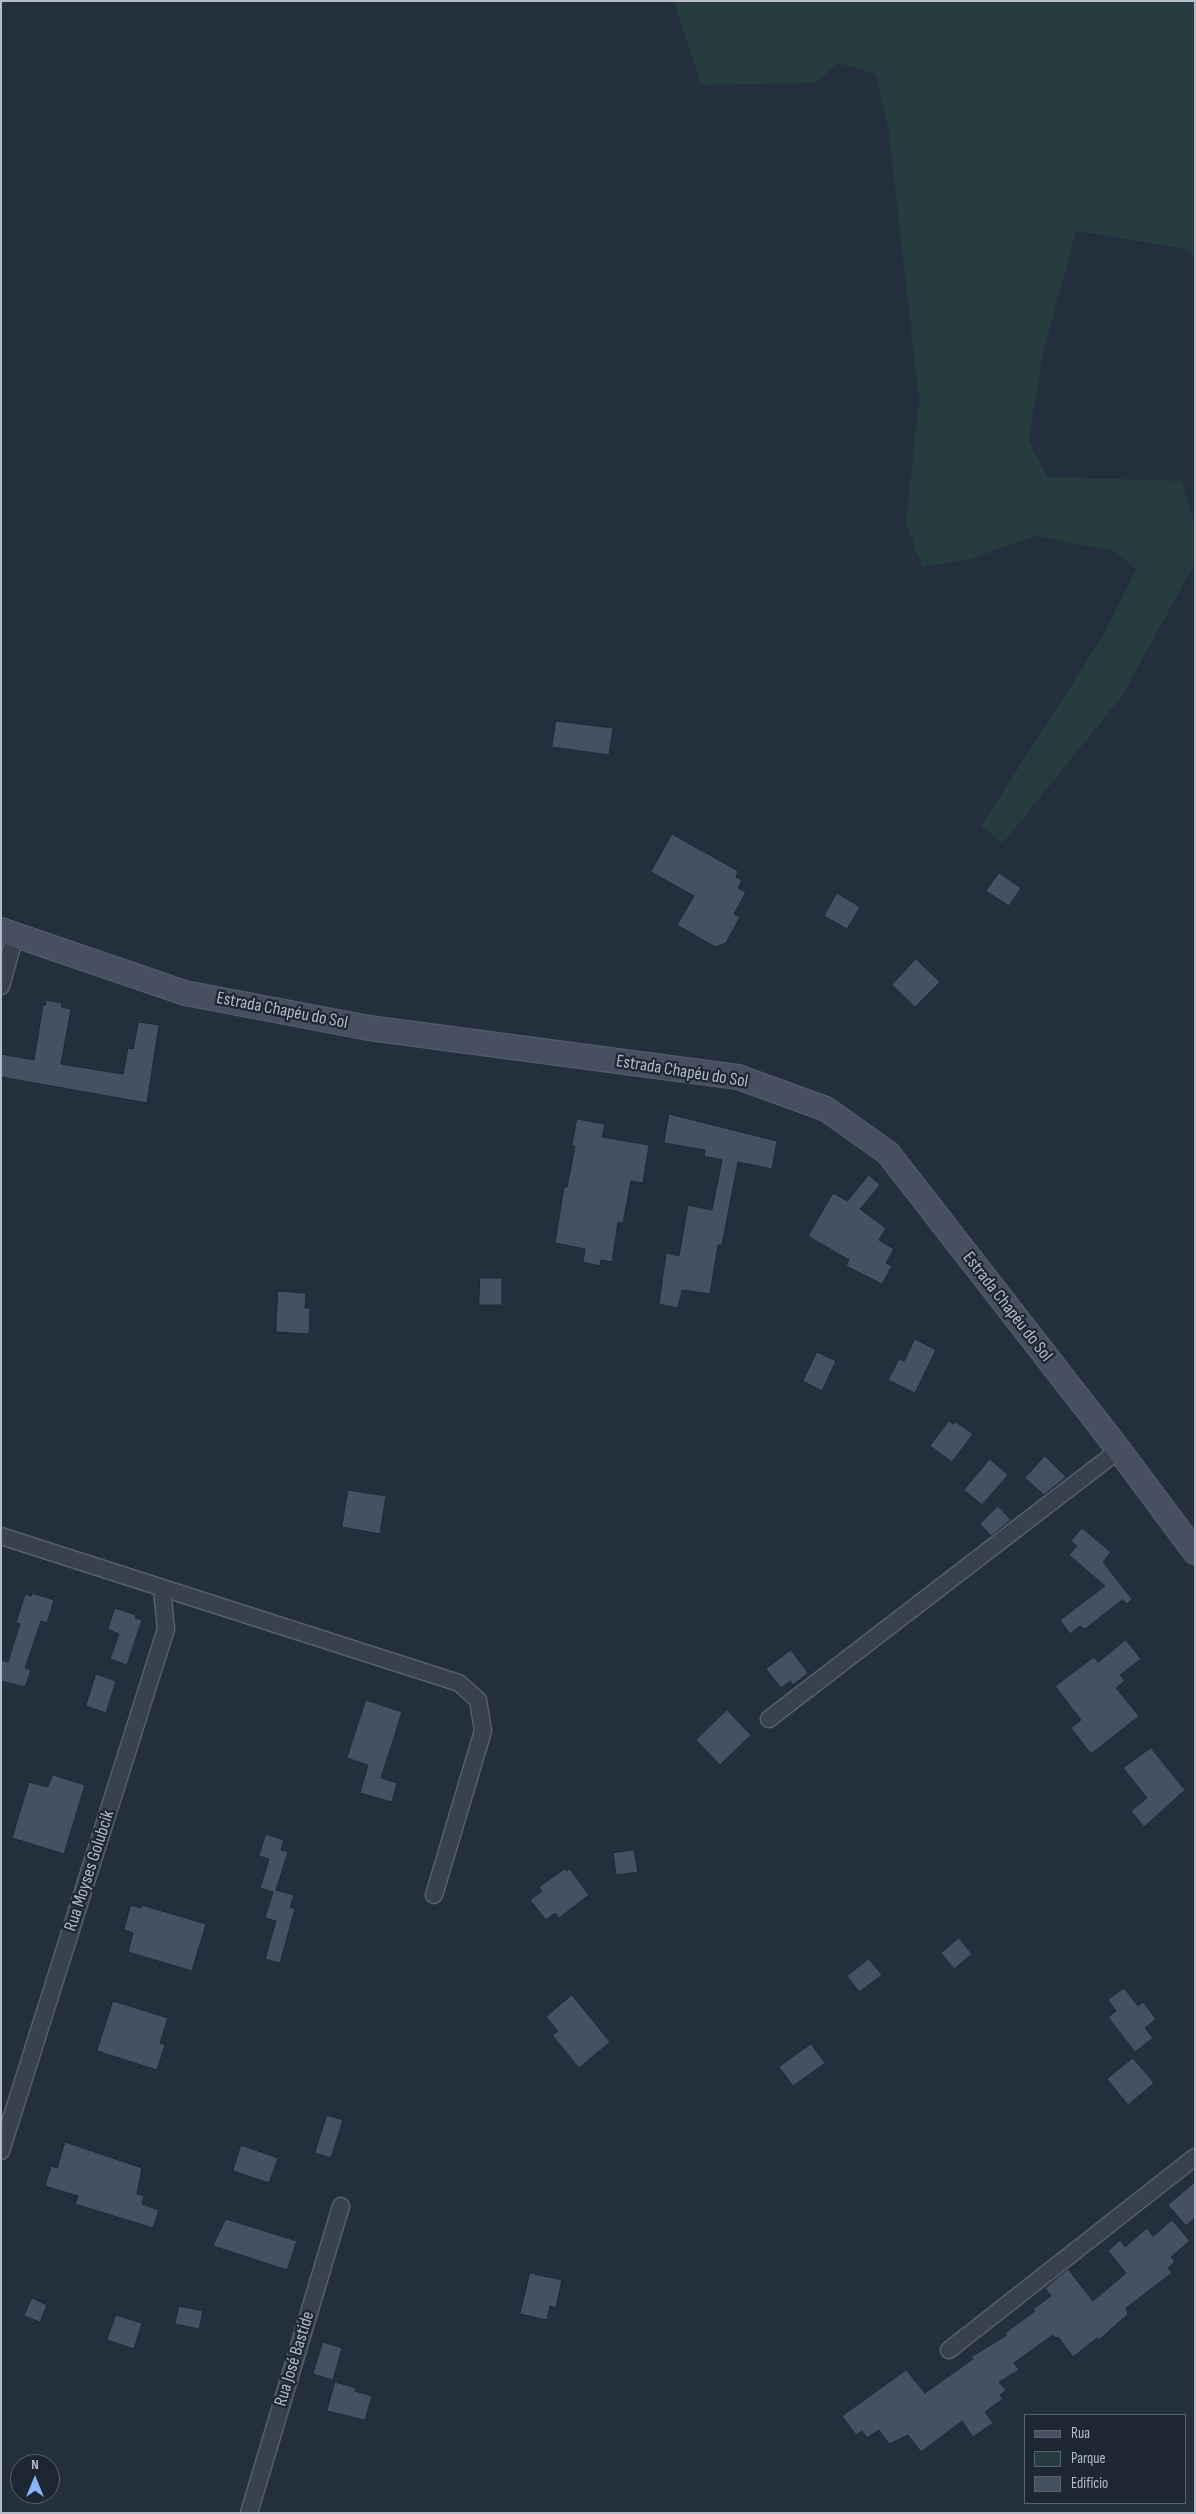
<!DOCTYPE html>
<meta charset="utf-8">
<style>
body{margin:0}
#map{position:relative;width:1196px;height:2514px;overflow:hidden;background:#242f3e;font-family:"Sofia Sans Condensed",sans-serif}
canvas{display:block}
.frame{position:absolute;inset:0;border:2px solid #b4bcc9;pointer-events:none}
.legend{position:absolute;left:1024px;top:2414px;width:162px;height:90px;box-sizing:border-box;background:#1d2633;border:1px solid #59626f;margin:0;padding:6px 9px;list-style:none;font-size:15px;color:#b4bcc9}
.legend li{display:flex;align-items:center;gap:10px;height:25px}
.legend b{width:25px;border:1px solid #59626f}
.north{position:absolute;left:10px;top:2454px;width:50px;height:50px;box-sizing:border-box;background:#1d2633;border:1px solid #59626f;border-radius:50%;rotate:0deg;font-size:14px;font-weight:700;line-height:20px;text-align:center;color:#b4bcc9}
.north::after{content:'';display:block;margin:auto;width:18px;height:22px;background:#8ab4f8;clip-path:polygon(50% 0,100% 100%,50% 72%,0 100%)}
</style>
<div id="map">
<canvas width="1196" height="2514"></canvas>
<div class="frame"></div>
<ul class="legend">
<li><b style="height:6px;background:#465061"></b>Rua</li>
<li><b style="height:14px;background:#263c3f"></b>Parque</li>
<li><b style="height:14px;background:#455162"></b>Edifício</li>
</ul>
<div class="north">N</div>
</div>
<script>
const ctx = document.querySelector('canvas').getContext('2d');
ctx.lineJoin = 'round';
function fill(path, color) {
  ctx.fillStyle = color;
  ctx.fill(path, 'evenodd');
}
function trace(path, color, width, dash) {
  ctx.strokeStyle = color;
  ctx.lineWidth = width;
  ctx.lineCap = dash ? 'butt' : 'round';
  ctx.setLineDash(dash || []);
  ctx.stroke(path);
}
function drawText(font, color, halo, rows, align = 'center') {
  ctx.font = font + ' "Sofia Sans Condensed",sans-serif';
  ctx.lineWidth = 4.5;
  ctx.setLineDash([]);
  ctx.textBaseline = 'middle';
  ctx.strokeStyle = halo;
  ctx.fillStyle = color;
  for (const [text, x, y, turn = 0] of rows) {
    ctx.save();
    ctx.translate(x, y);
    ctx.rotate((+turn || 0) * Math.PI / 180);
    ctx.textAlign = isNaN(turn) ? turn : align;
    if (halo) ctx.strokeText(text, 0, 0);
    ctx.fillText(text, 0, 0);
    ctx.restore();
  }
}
fill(new Path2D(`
 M674,1H1195V259L1187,249L1076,231L1042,357L1029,442L1047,477L1182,481L1195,525V563L1122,696L1003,843L981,826L1103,636L1136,569L1115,551L1035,536L967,560L922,567L906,522L919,401L889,134L876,74L838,63L815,83L701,85Z`), '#263c3f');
const building = new Path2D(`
 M556,721L613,728L609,755L552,747Z
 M672,834L738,871L736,877L742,880L738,888L746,892L734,914L740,917L726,943L715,947L677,925L694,896L651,872Z
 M999,873L1021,888L1009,906L986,891Z
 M837,893L860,907L847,929L824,916Z
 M916,959L940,982L915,1007L892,985Z
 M46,1000L62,1003L61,1007L71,1009L61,1064L123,1074L128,1048L133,1049L138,1024L140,1022L159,1025L147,1103L1,1077V1054L34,1060L43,1005H45Z
 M669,1114L777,1141L772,1169L738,1162L722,1245H718L710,1294L682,1290L678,1308L659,1304L666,1253L679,1256L688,1205L712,1210L722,1160L704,1156L705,1150L664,1143Z
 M577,1119L605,1124L602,1137L649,1145L643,1183L631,1181L623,1223L618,1222L612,1262L601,1260L600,1266L583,1262L585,1249L555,1243L564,1187H567L575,1146H572Z
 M869,1175L880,1185L860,1209L886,1228L879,1240L894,1249L886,1263L892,1266L882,1284L846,1266L849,1260L808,1236L833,1193L847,1201Z
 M480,1278H502V1305H479Z
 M278,1291L306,1293L305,1308H310L309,1334L276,1332Z
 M915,1339L936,1350L915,1393L888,1380L899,1359L904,1361Z
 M817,1352L836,1361L822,1391L803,1381Z
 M949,1421L954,1424L956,1422L973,1434L952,1462L930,1446Z
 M1045,1456L1066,1477L1044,1495L1025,1478Z
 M990,1459L1008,1475L982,1505L964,1490Z
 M348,1490L386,1496L380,1534L342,1527Z
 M998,1506L1011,1520L991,1536L980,1524Z
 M1082,1528L1111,1552L1103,1562L1132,1599L1127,1604L1122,1600L1085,1629L1080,1626L1070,1634L1060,1620L1105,1586L1069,1555L1077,1546L1071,1541Z
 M32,1593L54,1600L47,1623L41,1621L25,1668L31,1670L25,1687L1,1681V1660L8,1662L20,1624L16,1623L25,1594L31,1596Z
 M115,1608L136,1615L135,1618L142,1620L127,1665L110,1659L119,1634L108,1629Z
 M1126,1640L1141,1659L1120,1675L1125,1681L1116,1688L1139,1716L1091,1754L1071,1728L1081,1720L1055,1686L1094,1657L1098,1662Z
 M791,1650L808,1673L793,1685L790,1681L781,1688L766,1669Z
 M96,1674L116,1681L106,1713L86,1706Z
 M366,1700L402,1712L381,1778L397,1783L392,1802L360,1793L368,1765L347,1758Z
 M727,1710L751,1735L720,1765L696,1740Z
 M1151,1748L1185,1790L1144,1827L1131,1811L1147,1798L1123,1768Z
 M53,1775L85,1785L64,1854L12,1838L29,1782L47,1787Z
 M266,1834L284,1840L281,1850L288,1852L276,1890L294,1895L290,1907L295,1909L280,1963L265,1959L276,1921L265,1918L273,1892L260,1888L269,1859L259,1856Z
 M634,1850L638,1872L616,1875L613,1853Z
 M565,1869L567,1871L570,1869L589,1895L559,1918L555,1913L546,1920L530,1900L542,1891L539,1887Z
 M131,1905L141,1908L142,1905L206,1924L192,1971L128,1952L133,1933L124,1930Z
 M959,1938L972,1954L954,1969L941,1953Z
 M869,1959L882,1975L859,1992L847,1976Z
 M1124,1988L1138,2006L1143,2002L1156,2019L1145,2028L1153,2038L1135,2052L1108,2017L1116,2011L1108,2000Z
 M572,1995L610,2042L579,2068L552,2035L558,2031L546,2017Z
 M113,2001L168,2018L160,2043L165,2045L157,2070L97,2051Z
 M811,2044L825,2063L793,2086L779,2067Z
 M1133,2058L1154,2083L1128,2105L1107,2079Z
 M327,2115L343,2120L331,2158L315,2153Z
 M65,2142L142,2168L137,2194L144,2196L142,2204L159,2210L153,2228L75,2204L78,2196L45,2186L51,2166L57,2168Z
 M241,2145L278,2158L269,2183L233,2171Z
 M1195,2182V2218L1186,2226L1168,2205Z
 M226,2219L297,2241L287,2270L213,2246Z
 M1172,2220L1190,2241L1171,2257L1175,2262L1168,2268L1172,2273L1126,2308L1128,2314L1099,2340L1097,2338L1073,2357L1058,2337L1056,2338L1053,2335L1014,2363L1019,2370L999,2382L1006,2390L1000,2395L1003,2399L985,2412L993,2423L973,2437L962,2421L921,2452L908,2435L889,2444L879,2430L867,2438L862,2431L856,2435L842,2416L906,2370L925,2393L973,2359L971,2357L1007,2335L1005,2333L1035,2311L1033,2309L1051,2296L1045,2288L1068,2269L1093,2301L1126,2273L1108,2251L1120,2240L1125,2247L1147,2228L1153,2236Z
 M530,2273L562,2280L556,2308L550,2306L547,2320L520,2314Z
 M32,2298L47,2305L40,2322L24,2316Z
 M179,2306L203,2311L199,2329L175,2324Z
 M116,2315L142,2323L134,2349L107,2340Z
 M323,2342L342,2348L333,2380L313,2374Z
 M335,2382L356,2388L355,2391L372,2396L365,2420L327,2411Z`);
fill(building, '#455162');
trace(building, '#1f2835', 1);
const street = new Path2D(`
 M1,986L15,936
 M1,1536L459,1683L478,1700L483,1731L434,1895
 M769,1719L1119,1450
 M1,2151L166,1629L162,1589
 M949,2350L1195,2157
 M249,2513L341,2206`);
const secondary = new Path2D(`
 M1,930L185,993L369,1028L738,1077L826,1109L888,1153L1119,1450L1195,1552`);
trace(street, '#565f6c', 19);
trace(secondary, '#565f6c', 26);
trace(street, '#38414e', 16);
trace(secondary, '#465061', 24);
drawText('18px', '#b4bcc9', '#1d2633', [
 ["Estrada Chapéu do Sol",282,1011,11],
 ["Estrada Chapéu do Sol",682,1072,9],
 ["Estrada Chapéu do Sol",1007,1307,52],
 ["Rua Moyses Golubcik",90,1871,-72],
 ["Rua José Bastide",295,2359,-73]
]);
</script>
